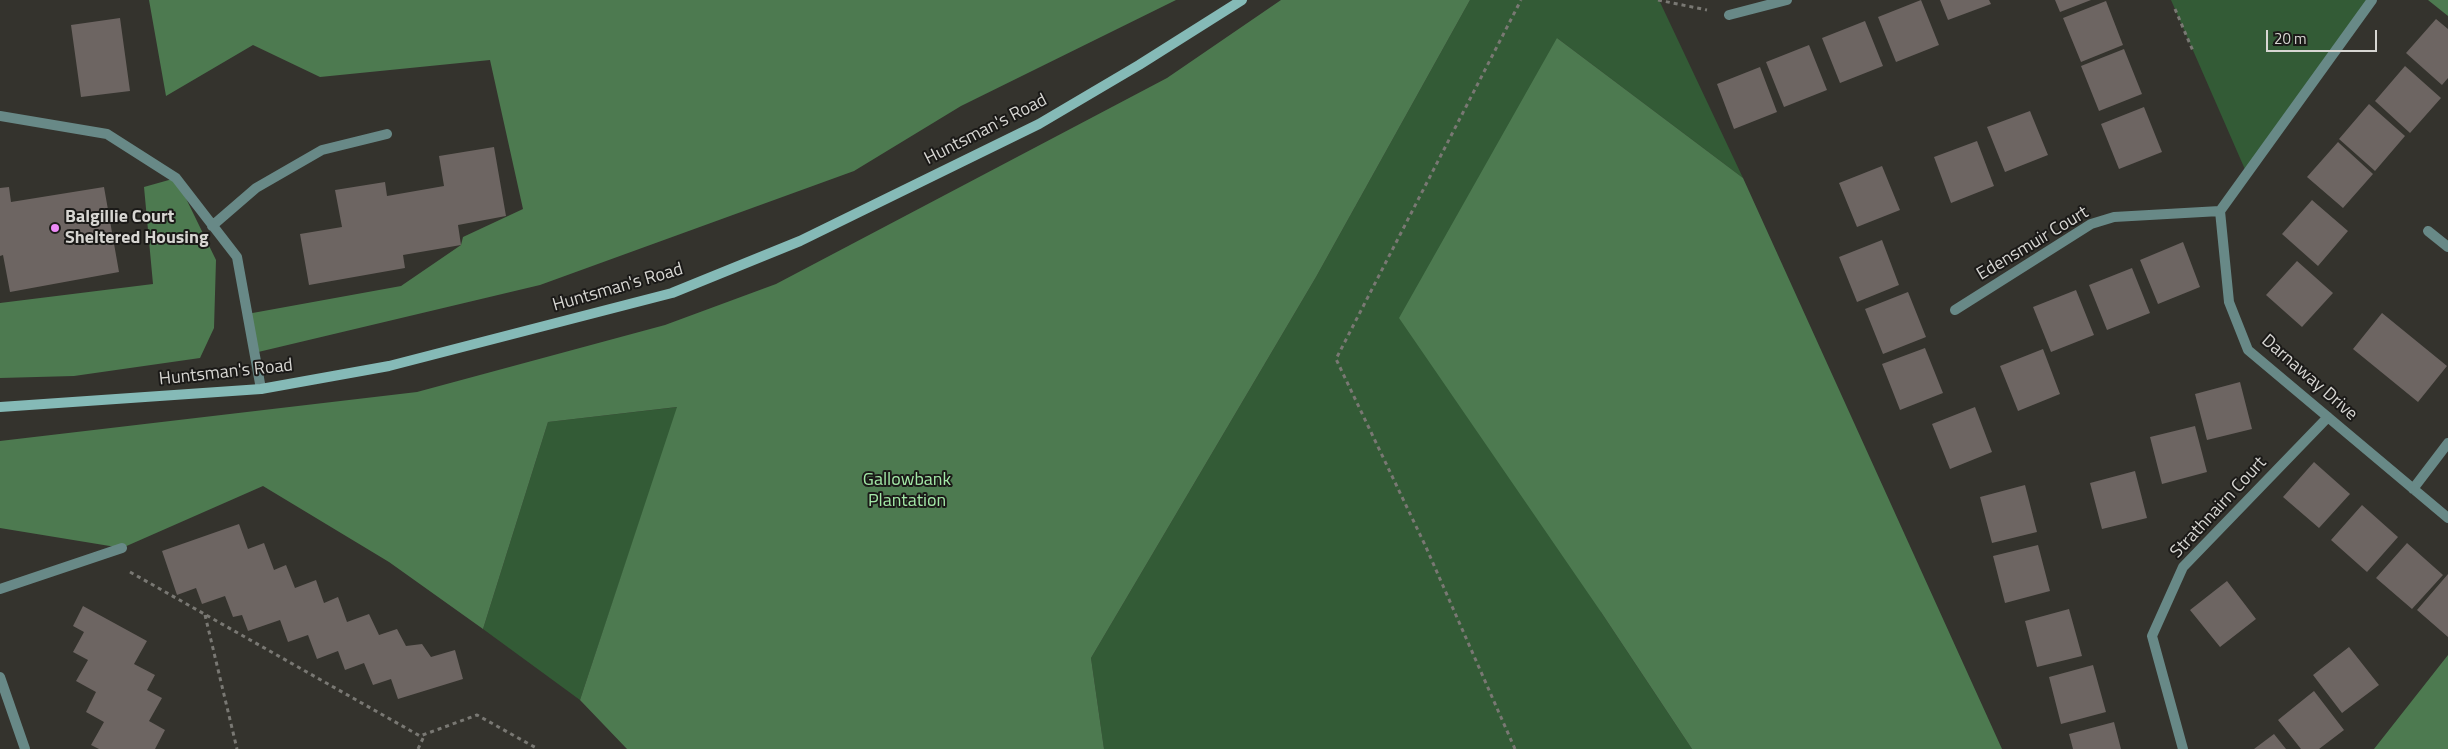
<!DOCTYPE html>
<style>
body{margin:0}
#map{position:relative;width:2448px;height:749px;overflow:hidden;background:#34332d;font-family:"Titillium Web",sans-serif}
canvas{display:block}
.scale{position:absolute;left:2266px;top:30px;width:111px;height:22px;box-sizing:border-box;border:2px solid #d7d6d2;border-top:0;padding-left:6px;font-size:15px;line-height:18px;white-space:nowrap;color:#d7d6d2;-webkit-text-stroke:4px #1b1a18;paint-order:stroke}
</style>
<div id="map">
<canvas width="2448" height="749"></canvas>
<div class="scale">20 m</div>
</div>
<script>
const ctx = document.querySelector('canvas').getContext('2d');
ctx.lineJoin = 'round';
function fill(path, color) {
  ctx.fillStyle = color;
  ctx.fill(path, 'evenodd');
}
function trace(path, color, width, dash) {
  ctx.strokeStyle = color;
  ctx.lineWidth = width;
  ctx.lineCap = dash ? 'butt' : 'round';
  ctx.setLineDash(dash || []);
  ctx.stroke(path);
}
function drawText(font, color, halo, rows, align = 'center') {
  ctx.font = font + ' "Titillium Web",sans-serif';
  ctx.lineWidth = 4;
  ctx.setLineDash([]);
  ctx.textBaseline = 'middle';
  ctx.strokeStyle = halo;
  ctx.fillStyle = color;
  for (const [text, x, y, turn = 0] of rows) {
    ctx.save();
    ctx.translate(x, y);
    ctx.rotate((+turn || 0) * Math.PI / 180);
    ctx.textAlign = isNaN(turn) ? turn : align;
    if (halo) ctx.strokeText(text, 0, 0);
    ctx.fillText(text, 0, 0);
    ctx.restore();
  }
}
fill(new Path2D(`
 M1470,0H1659L1743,178L1557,38L1601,612L1692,749H1104L1091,658L1316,277Z
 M2171,0H2372L2247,174Z
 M678,407L580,700L483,629L548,422Z`), '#335b36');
fill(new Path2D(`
 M149,0H1176L961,106L854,171L540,285L254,353L247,314L401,286L461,245L463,237L523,209L490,60L320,77L253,45L166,96Z
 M1281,0H1470L1316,277L1091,658L1104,749H627L580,700L677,407L548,422L483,629L389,562L263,486L122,548L0,528V441L417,392L665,325L776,284L1167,78Z
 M2428,0H2448V16Z
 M1557,38L1743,178L2002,749H1692L1601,612L1399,318Z
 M176,178L216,260L214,328L200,358L74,376L0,378V303L153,284L144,187Z
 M2448,655V749H2374Z`), '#4d7a50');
fill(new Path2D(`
 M1921,0L1939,45L1896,62L1878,17Z
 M1940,0H1989L1991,4L1948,20Z
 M2055,0H2091L2060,12Z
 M2106,1L2123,45L2081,62L2063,18Z
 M120,18L130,91L81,97L71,25Z
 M2436,19L2448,29V78L2442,85L2406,53Z
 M1865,21L1883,66L1840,83L1822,38Z
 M1809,45L1827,90L1784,107L1766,62Z
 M2124,49L2142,94L2099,111L2081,66Z
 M2405,66L2441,98L2410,133L2375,101Z
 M1760,67L1777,112L1734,129L1717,84Z
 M2369,104L2405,136L2375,171L2339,139Z
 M2144,107L2162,152L2119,169L2101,124Z
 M2030,111L2048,155L2005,172L1987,127Z
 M1977,141L1994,186L1951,203L1934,157Z
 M2338,142L2373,174L2343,208L2307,177Z
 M494,147L506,216L458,225L461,245L403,255L405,268L309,285L300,234L342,227L335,190L385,182L387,196L444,186L439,156Z
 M1882,166L1900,210L1857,227L1839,183Z
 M9,187L11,202L104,187L119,272L10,292L3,255L0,256V188Z
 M2312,200L2348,231L2318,266L2282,234Z
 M1882,240L1899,285L1857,302L1839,257Z
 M2183,242L2200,287L2158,304L2140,260Z
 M2297,261L2333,293L2302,327L2266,295Z
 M2132,268L2150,313L2107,330L2089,285Z
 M2076,290L2094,335L2051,352L2033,307Z
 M1908,292L1926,337L1883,354L1865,309Z
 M2382,313L2447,366L2418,402L2353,349Z
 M1925,348L1943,393L1900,410L1882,364Z
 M2043,349L2060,394L2018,411L2000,366Z
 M2240,382L2252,429L2207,440L2195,394Z
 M1975,407L1992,452L1950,469L1932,424Z
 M2195,426L2207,472L2162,484L2150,437Z
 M2314,462L2350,494L2319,528L2283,497Z
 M2135,471L2147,518L2102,529L2090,483Z
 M2025,485L2037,532L1992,543L1980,497Z
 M2362,505L2398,537L2367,572L2331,540Z
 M239,524L248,549L264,543L274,570L286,565L295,588L316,580L324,603L338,597L347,622L369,614L379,635L397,629L406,646L422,644L431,657L455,650L463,679L398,699L391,679L373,685L364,663L345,670L338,651L317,659L308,635L288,642L280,620L248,631L242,615L233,617L225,596L202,604L196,588L177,595L162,551Z
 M2407,543L2443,575L2412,609L2376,578Z
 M2038,545L2050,591L2005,603L1993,556Z
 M2448,574V637L2417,610Z
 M2227,581L2256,619L2220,647L2190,610Z
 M83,606L147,641L134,664L155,675L147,690L162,698L149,721L165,730L155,749H99L91,745L104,722L86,712L96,692L76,681L88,660L73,652L84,632L73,626Z
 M2069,609L2082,656L2037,667L2025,621Z
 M2349,647L2379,685L2342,713L2313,675Z
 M2093,665L2106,712L2061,724L2049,677Z
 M2314,691L2344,730L2319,749H2301L2278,720Z
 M2114,722L2121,749H2073L2069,734Z
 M2274,734L2286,749H2254Z`), '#6d6562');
trace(new Path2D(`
 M1658,0L1707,10
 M2175,9L2193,51
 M130,572L420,736L477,715L538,749
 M205,615L237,749
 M418,749L425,734
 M1515,749L1425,545L1336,359L1521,0`), '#797873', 3, [4, 4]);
trace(new Path2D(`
 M2428,231L2448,247`), '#688987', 10);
trace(new Path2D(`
 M2372,0L2220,211L2229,302L2248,350L2448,518
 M1729,15L1787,0
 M0,116L107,134L176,178L237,257L261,389
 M212,226L256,188L322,150L387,134
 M1955,310L2091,224L2114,217L2220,211
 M2413,489L2448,443
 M0,589L122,548
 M0,677L25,749
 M2183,749L2152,636L2183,567L2328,417`), '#688987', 10);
trace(new Path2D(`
 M0,407L261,389L389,366L672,293L800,241L1039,124L1139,65L1242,0`), '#85bab7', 10);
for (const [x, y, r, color] of [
 [55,228,5,"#ee8bf8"]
]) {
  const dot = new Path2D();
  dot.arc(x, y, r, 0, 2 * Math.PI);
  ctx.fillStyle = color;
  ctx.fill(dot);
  trace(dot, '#1b1a18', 2);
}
drawText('18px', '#d7d6d2', '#1b1a18', [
 ["Huntsman's Road",986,130,-27],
 ["Edensmuir Court",2033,244,-31],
 ["Huntsman's Road",618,288,-16],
 ["Huntsman's Road",226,373,-6],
 ["Darnaway Drive",2309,378,41],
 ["Strathnairn Court",2219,508,-47]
]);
drawText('bold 18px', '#d7d6d2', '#1b1a18', [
 ["Balgillie Court",65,218],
 ["Sheltered Housing",65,239]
], 'left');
drawText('18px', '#a3e8a7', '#1b1a18', [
 ["Gallowbank",907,481],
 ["Plantation",907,502]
]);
</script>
